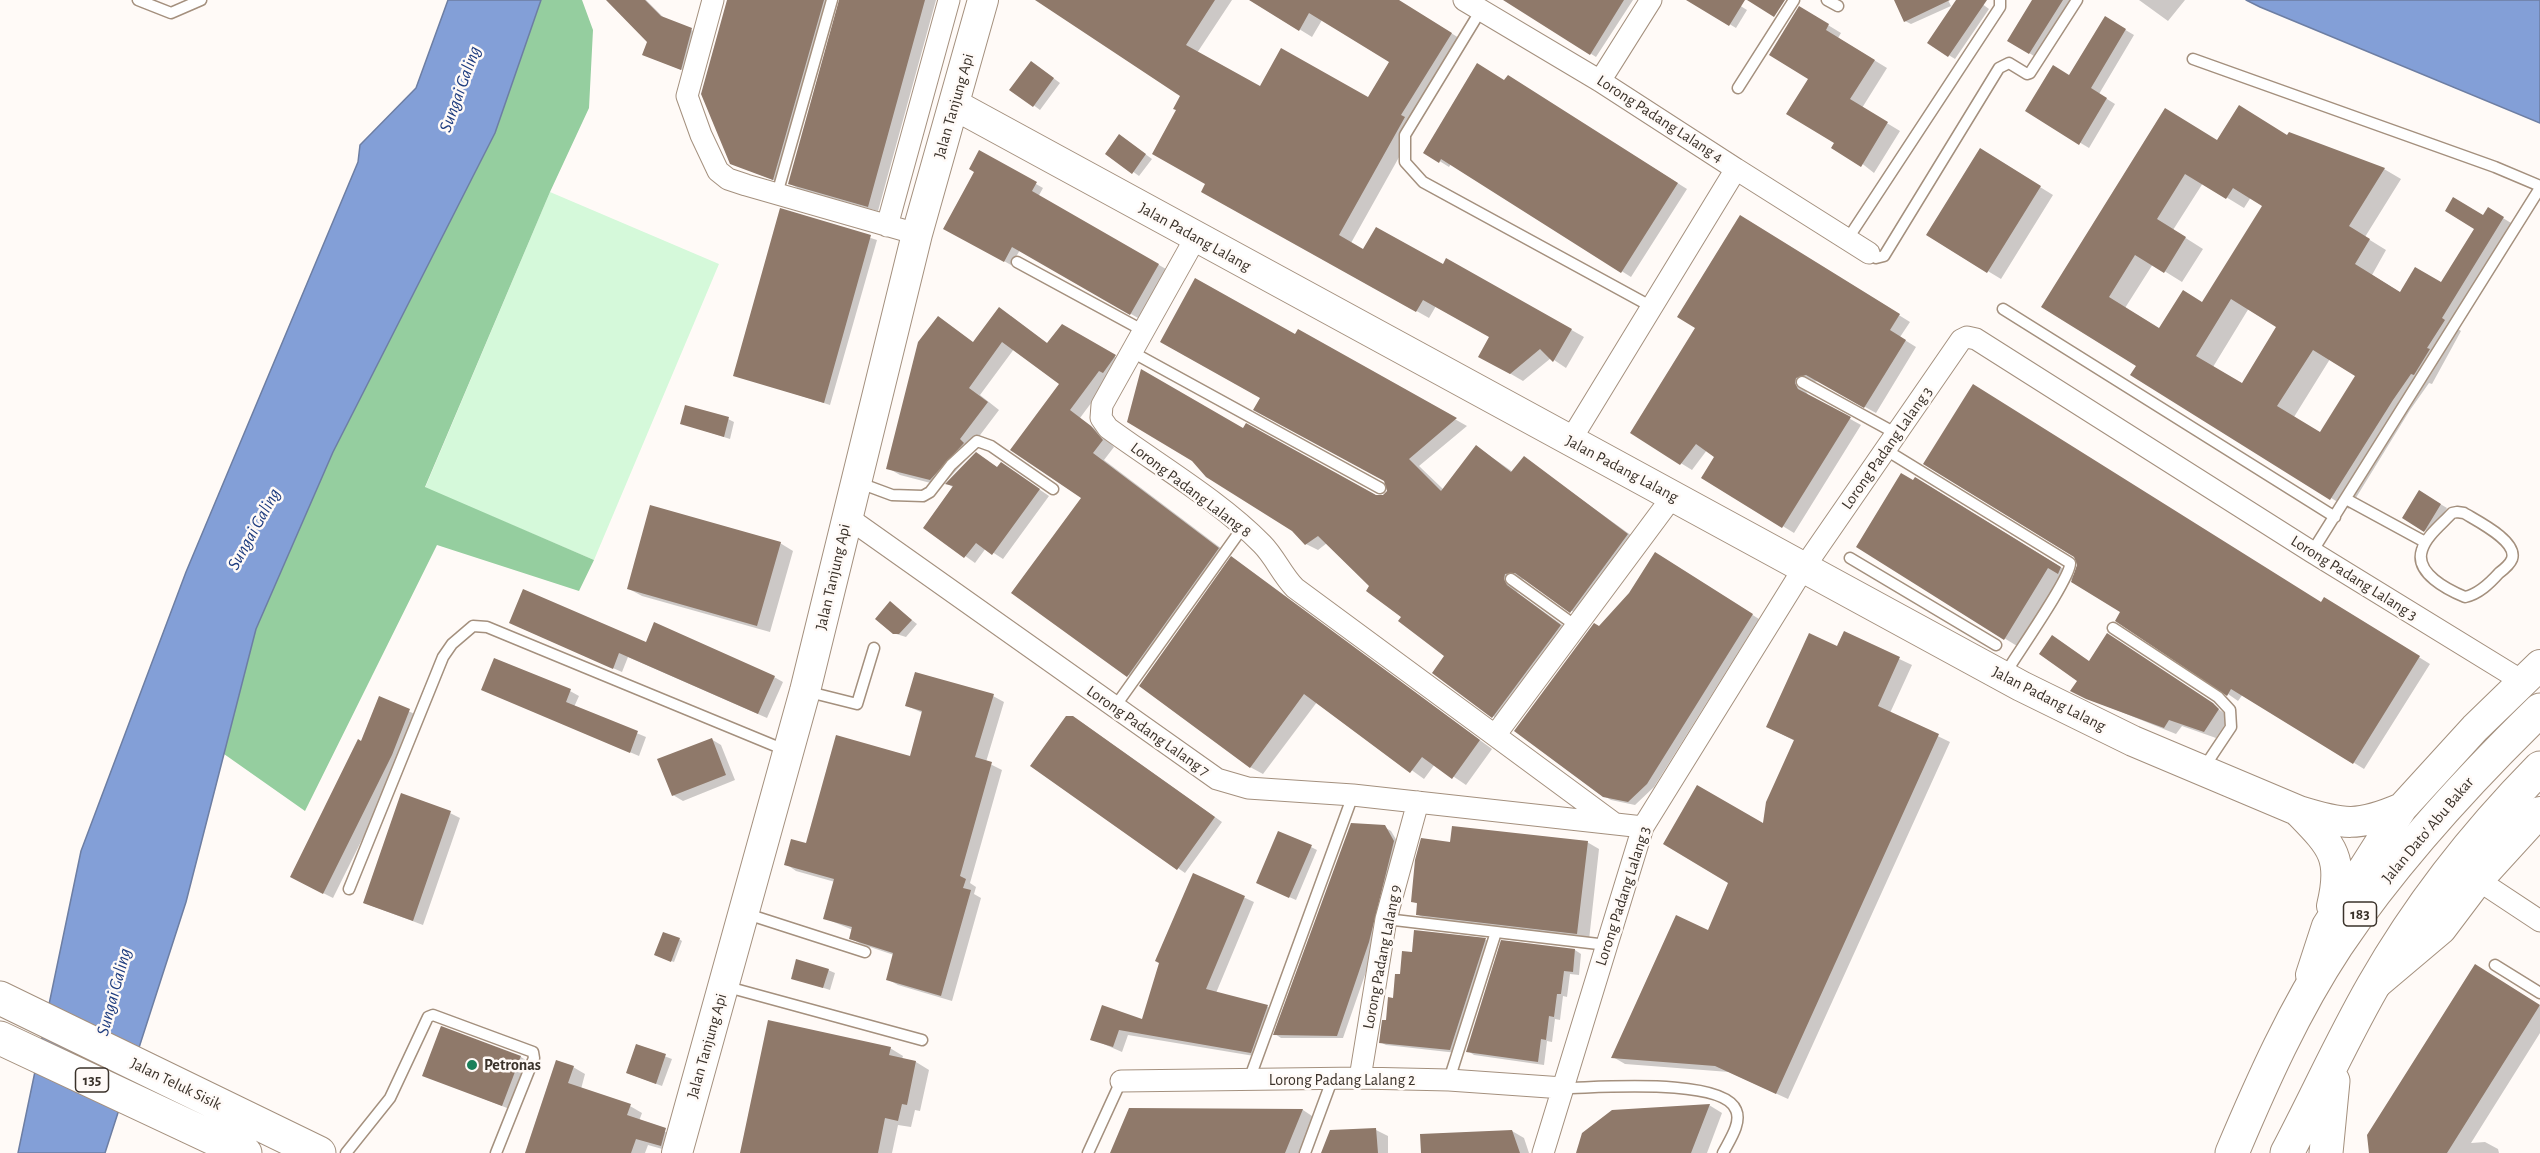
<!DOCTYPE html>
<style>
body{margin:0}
canvas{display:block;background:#fffaf7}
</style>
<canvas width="2540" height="1153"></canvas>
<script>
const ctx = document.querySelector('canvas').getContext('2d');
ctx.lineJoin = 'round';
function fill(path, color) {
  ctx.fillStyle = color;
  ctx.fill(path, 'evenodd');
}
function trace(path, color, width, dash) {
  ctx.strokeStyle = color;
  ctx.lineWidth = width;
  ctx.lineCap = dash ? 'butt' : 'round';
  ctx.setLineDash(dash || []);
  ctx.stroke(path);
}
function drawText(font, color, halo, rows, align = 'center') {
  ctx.font = font + ' "Alegreya Sans",sans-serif';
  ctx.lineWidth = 5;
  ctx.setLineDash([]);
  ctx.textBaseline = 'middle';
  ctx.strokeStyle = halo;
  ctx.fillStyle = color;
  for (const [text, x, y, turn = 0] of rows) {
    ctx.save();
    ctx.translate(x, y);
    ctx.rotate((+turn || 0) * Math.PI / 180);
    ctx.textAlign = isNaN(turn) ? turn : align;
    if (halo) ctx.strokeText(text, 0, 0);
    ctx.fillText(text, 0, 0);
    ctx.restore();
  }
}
fill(new Path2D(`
 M550,192L719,264L594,560L425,488Z`), '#d5f9da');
fill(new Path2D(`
 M541,0H582L593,30L589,108L550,192L425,487L594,560L579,591L437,545L305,811L224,754L256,629L333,452L495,133Z`), '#95ce9f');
const water = new Path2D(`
 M448,0H541L495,133L333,452L256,629L186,902L105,1153H18L81,851L186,572L358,162L360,145L416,88Z
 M2246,0H2540V123L2260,7Z`);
fill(water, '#839fd7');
trace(water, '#6d7ea3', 1.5);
fill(new Path2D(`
 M630,0H646L665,19L698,33L687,72L644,55L649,42Z
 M728,0H838L834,3L783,184L731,163Z
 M840,0H936L878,211L799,189L789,183Z
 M1043,0H1232L1197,53L1260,88L1368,99L1391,62L1322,20L1312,37L1252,0H1397L1464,41L1351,243L1363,250L1443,266L1447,260L1584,337L1566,368L1551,358L1523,381L1480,356L1491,337L1436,306L1429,318L1203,191L1207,183L1178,110L1182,95Z
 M1506,0H1633L1596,57Z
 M1708,0H1731L1747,10L1736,28L1703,8Z
 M1895,0H1948L1951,6L1911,24L1905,21Z
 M1958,0H1977L1989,9L1955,59L1929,43Z
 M2034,0H2074L2037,58L2009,40Z
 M2139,0H2185L2168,21Z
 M1800,8L1841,33L1838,38L1887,68L1862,108L1900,131L1874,173L1836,143L1810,78Z
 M2105,18L2134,35L2099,94L2115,104L2089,148L2027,111L2070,77Z
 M1037,66L1060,83L1040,110L1012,89Z
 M1505,82L1518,83L1687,189L1631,277L1451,164L1449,167L1425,152Z
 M2288,137L2384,169L2401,179L2365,237L2386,250L2372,275L2401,293L2442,284L2488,209L2521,229L2458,329L2461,331L2432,384L2429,383L2410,410L2349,509L2132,375L2138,366L2043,307L2218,142ZM2203,183L2244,208L2251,197L2264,205L2203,304L2160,330L2125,308L2153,264L2182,282L2203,249L2173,230ZM2249,308L2278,327L2242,385L2213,367ZM2330,359L2357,376L2321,434L2294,417Z
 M1126,140L1152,159L1139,176L1107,153Z
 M980,152L1043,188L1038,197L1166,269L1138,318L1020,250L1011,265L945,228L976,172Z
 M1993,158L2053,195L2001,279L1928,235Z
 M782,210L877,240L830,405L735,375Z
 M1751,223L1910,322L1900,337L1916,347L1876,413L1818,381L1807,384L1805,390L1809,396L1861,425L1794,533L1703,477L1716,456L1707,450L1692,470L1632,433L1697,328Z
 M1011,316L1048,344L1062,326L1126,363L1111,376L1080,418L1103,435L1114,447L1104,460L1230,555L1140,682L1128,675L1061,384L1014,349L980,395L999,410L971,447L975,450L942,486L900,475L888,468L974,343Z
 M1299,331L1467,426L1419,466L1444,490L1477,447L1513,472L1524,458L1639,541L1582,618L1526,579L1517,580L1514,586L1518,593L1572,632L1504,723L1493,716L1447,656L1327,543L1318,550L1306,544L1293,530L1244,430L1376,496H1384L1389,491L1385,481L1296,336Z
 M728,419L734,422L730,439L681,423Z
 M977,454L998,468L1011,470L1049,496L1003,559L986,548L975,563L925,527L954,488L948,484Z
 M1914,482L1929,486L2075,576L2335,605L2430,664L2364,769L2243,694L2238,701L2228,694L2122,612L2062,574L2017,646L2004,638Z
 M2420,492L2447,508L2431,534L2404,517Z
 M780,543L793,551L770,632L642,596L629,589Z
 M1656,554L1759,619L1654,787L1635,805L1611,800L1604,796L1600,628L1631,594Z
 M1232,558L1492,749L1466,785L1435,764L1424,779L1317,702L1263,774L1250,767Z
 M890,603L917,624L906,637L893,633Z
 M519,627L647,643L774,677L783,682L767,718L628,657L622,672Z
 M1844,633L1912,665L1890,713L1950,742L1788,1099L1729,1072L1625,1064L1613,1057L1709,932L1764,825L1795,741L1768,727L1837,648Z
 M2120,642L2230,717L2216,738L2182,726L2176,734L2084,697L2090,662Z
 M495,660L570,691L579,696L574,707L646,737L639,756L483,690Z
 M993,696L1004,702L986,762L1002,770L970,883L976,887L974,894L981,898L952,1001L898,985L887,979L894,955L861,944L850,938L853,930L824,918L835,882L796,871L786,864L911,758L923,713L907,706Z
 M380,698L419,716L401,761L333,898L301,882Z
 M1081,722L1222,822L1185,873L1032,766Z
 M711,739L721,745L735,780L683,801L673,795Z
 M450,813L460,818L423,925L364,903Z
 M1384,827L1391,831L1400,846L1375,946L1343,1038H1281L1275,1034Z
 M1587,842L1599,849L1589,940L1429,921L1417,914L1418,904L1412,901L1452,843Z
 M1311,847L1317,850L1296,900L1264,886Z
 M1194,875L1254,902L1216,993L1268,1007L1277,1012L1260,1057L1128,1035L1122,1052L1092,1039L1143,1021L1160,963Z
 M1415,932L1486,940L1492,943L1457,1053L1386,1045L1380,1042L1401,976L1413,954Z
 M679,939L682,941L674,962L658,956Z
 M1502,942L1575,950L1581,954L1579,975L1570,974L1567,997L1563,996L1560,1020L1555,1019L1552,1042L1547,1041L1544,1065L1474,1055L1468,1051Z
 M828,970L835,973L830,990L793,978Z
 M2488,973L2540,1006V1033L2471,1143L2485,1142L2498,1149L2499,1153H2370Z
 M637,1046L672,1059L662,1086L627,1073Z
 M890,1048L903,1056L902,1059L916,1062L929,1070L920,1111L915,1110L911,1127L898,1125L892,1153H742Z
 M521,1057L530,1063L512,1110L424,1075Z
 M573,1067L585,1074L581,1089L630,1106L642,1113L639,1121L678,1137L673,1152L648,1145L645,1153H527Z
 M1709,1105L1722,1113L1707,1153H1578Z
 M1130,1109L1303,1110L1315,1118L1301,1153H1112Z
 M1376,1130L1388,1136V1153H1323Z
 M1512,1131L1524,1138L1529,1153H1423Z`), '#0003');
fill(new Path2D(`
 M606,0H645L661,16L692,28L681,70L642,55L647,42Z
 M727,0H824L773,180L730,164L701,94Z
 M839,0H925L868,207L788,184Z
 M1035,0H1215L1186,45L1260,86L1281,48L1368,97L1389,62L1309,13L1299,31L1249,0H1399L1452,33L1401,115L1405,117L1339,235L1363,249L1376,227L1443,264L1446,258L1572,329L1553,362L1540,349L1510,374L1478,357L1489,337L1423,300L1416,312L1201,192L1205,184L1152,154L1176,110L1173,109L1180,96Z
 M1503,0H1624L1590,55Z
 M1686,0H1745L1729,26Z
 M1747,0H1785L1774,17Z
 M1894,0H1950L1904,22Z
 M1956,0H1987L1948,57L1927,43Z
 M2032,0H2063L2029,54L2007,41Z
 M1799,6L1829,24L1826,30L1875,60L1850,99L1888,122L1861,167L1831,148L1834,143L1786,114L1808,79L1769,55Z
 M2105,16L2126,29L2091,88L2107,98L2079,145L2025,111L2053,65L2069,75Z
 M1031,61L1054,78L1033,107L1009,90Z
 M1477,63L1504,80L1508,75L1678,183L1621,273L1441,159L1439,163L1423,153Z
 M2239,105L2287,135L2289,132L2385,168L2349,226L2370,239L2355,264L2400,292L2415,267L2441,282L2474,229L2445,211L2453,197L2483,215L2488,207L2504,217L2442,318L2445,320L2427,348L2430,349L2414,375L2411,374L2393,400L2330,500L2130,375L2136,366L2041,307L2165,108L2217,140ZM2185,174L2226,199L2233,188L2262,206L2202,302L2183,290L2159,328L2109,297L2135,255L2164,273L2186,237L2157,219ZM2231,299L2276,327L2242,383L2196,356ZM2313,350L2355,376L2320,432L2277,406Z
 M1119,134L1146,154L1132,174L1105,154Z
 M1980,148L2041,186L1987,273L1926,235Z
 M979,150L1037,182L1032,191L1159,264L1130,315L1012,247L1004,262L943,229L974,172L969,169Z
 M780,208L871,235L824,403L733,376Z
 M1740,215L1900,314L1890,330L1906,340L1864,408L1806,375L1796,378L1795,383L1798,389L1851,417L1782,528L1701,478L1714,457L1696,444L1680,465L1630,433L1695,328L1677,317Z
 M1195,278L1295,334L1298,329L1457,418L1409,459L1441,491L1476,445L1511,472L1524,456L1628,534L1570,613L1515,573L1505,574L1504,579L1507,585L1561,625L1492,718L1432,673L1444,656L1398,621L1401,617L1366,591L1369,586L1318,536L1305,545L1292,531L1206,477L1192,461L1127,422L1141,369L1243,428L1246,423L1376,495H1383L1387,491L1384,481L1253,410L1260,398L1160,342Z
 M999,307L1047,343L1062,324L1116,355L1103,373L1099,371L1070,410L1091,426L1103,440L1093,453L1219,548L1127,677L1011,593L1081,498L1010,450L1059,384L1002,342L969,388L988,402L960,439L964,443L930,480L886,469L918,342L938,316L973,342Z
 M1973,384L2321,602L2324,597L2420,656L2353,764L2231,689L2227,696L2115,621L2120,612L2071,582L2077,565L2074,557L1923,464Z
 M685,405L729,417L724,437L680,424Z
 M976,452L997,467L1001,462L1040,489L992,555L976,543L964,558L923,528L953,486L945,484Z
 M1901,473L1913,480L1915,477L2061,567L2058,574L2048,568L2004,640L1856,547Z
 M2419,490L2441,504L2424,532L2402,518Z
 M650,505L781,542L757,626L627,589Z
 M1655,552L1753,614L1647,784L1628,802L1603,797L1514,731L1594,623L1599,626L1629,593Z
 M1231,556L1480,740L1452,779L1422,757L1410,773L1304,694L1250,768L1139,686Z
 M523,589L646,642L654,622L775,676L758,714L619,653L613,669L509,623Z
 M890,601L912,620L899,634H893L875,619Z
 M1844,631L1900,657L1878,706L1939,734L1776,1094L1715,1066L1611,1058L1676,915L1708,930L1728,883L1663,844L1697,785L1763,823L1766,802L1794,740L1766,727L1809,633L1837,646Z
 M2107,633L2213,703L2219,709L2204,732L2169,720L2164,728L2086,699L2070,691L2077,681L2039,654L2052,635L2089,661Z
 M494,658L571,689L566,702L638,731L630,753L481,690Z
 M915,672L994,694L975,757L992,762L960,876L966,879L963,888L971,890L941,996L886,980L893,953L849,939L852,927L823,919L834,879L784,865L791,839L806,843L836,735L910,756L922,711L905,706Z
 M379,696L410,709L392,755L323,894L290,877L358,739L361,741Z
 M1066,716H1073L1215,817L1177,870L1030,766Z
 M712,738L726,775L672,796L657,759Z
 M401,793L451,811L413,921L363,903Z
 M1351,823L1385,825L1394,841L1369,942L1337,1036L1273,1035Z
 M1452,826L1588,841L1577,934L1416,915L1417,903L1411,902L1415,860L1421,838L1450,842Z
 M1278,831L1312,845L1289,898L1256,883Z
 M1193,873L1245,896L1206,989L1268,1005L1251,1053L1119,1030L1113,1047L1090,1040L1102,1005L1142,1019L1159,963L1155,961Z
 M1414,930L1486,938L1450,1050L1379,1043L1382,1020H1386L1388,997L1393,998L1395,974H1400L1402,951L1412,952Z
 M663,932L680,938L671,962L654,955Z
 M1501,940L1575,949L1573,972L1564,971L1561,994H1557L1554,1017L1549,1016L1546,1040L1541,1039L1538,1062L1466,1052Z
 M796,959L829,969L823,988L791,979Z
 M2475,964L2540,1005L2447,1153H2369L2367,1135Z
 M768,1020L891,1047L889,1055L916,1061L907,1105L902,1104L898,1121L885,1118L878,1153H740Z
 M441,1026L521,1056L502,1106L422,1076Z
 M636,1044L666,1054L656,1084L626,1073Z
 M556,1060L574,1066L568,1083L631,1104L627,1115L666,1128L661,1146L636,1139L631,1153H525Z
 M1710,1104L1691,1153H1576L1582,1133L1612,1110Z
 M1129,1108L1303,1109L1285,1153H1110Z
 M1376,1128L1378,1153H1321L1330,1130Z
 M1512,1130L1520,1153H1421L1420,1134Z`), '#8f796a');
const lane = new Path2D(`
 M138,0L171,13L201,0
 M1827,0L1838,6
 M1481,10L1405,135V162L1423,182L1652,307
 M2193,59L2495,167L2540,186
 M1738,88L1794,0
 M777,194L832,0
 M1847,240L2000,7V0
 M1869,253L1876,258L1884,256L1999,68L2009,63L2027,74L2030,73L2077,0
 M1017,262L1144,331
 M2003,309L2335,517
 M1132,352L1380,488
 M1802,382L1897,434
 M1886,450L2070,563C2072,576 2015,657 2005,674
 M857,482L892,495L923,496L930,492L951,465L977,441L991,446L1053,489
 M2346,499L2425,542
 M2457,512L2464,513C2477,521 2518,541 2512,559C2510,564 2503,570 2499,573C2490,583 2479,594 2465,597C2448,590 2414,573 2422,550C2426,536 2442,524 2452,513Z
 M2312,552L2540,188
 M1850,558L1996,645
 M1511,579L1576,626
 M2113,628L2218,697L2230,710L2231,727L2203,769
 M805,691L857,704L874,648
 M1114,708L1243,527
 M349,889L443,657L452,644L473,626L487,627L785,750
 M744,913L865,952
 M1386,919L1607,945
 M2495,965L2540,993
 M724,986L922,1040
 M1249,1080L1353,795
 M1449,1080L1496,932
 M1563,1088C1596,1088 1723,1077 1736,1110C1742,1123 1729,1141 1723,1153
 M346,1153L390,1098L428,1017L433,1015L533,1052L534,1058L496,1153
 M1088,1153L1121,1081
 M1305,1153L1332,1080`);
const street = new Path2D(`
 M713,0L687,96L701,135L718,171L728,179L746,185L917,234
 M1464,0L1600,81L1736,169L1570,441
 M1600,81L1651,0
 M1736,169L1869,253
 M887,226L949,0
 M1196,237L1102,405L1101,418L1108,428C1157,464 1220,501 1262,544C1275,557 1282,575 1295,588L1615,824
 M847,517L1217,779L1248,788L1353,795L1643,827
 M1496,734L1673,496
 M2478,880L2540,921
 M1360,1078L1386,919L1418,802
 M1121,1081L1360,1078L1449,1080L1563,1088
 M1543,1153L1643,827L1805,566L1961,340L1967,337L1976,339L2312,552L2522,681`);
const secondary = new Path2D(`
 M955,105L2021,686L2133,741L2299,811C2344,825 2358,827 2402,808
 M2299,812C2332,846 2344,857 2332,906
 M2311,975L2327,926L2402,808L2475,728L2540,665
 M2377,983L2441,929L2478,880L2540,812
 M677,1153L805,691L917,234L983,0`);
const primary = new Path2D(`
 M0,998L319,1153
 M0,1038L245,1153`);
const highway = new Path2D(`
 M2232,1153C2262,1082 2294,1010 2337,945C2395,859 2466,782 2540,710
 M2287,1153C2316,1098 2342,1040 2373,986C2419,905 2475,834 2540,768
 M2326,1153L2333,1081`);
trace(lane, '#a4907e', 13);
trace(street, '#a4907e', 23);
trace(secondary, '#a4907e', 32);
trace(primary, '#a4907e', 35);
trace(highway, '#a4907e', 35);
trace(lane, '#fff', 10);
trace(street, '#fff', 21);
trace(secondary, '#fff', 30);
trace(primary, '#fff', 33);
trace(highway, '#fff', 33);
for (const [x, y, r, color] of [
 [472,1065,6,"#1a805a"]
]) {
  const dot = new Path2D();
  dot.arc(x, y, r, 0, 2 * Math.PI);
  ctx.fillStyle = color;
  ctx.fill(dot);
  trace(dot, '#fffaf7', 2);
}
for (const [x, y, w] of [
 [2360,914,33],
 [92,1080,33]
]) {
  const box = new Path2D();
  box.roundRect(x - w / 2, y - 12, w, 24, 4.5);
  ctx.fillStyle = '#fffaf7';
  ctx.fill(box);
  trace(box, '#3a322a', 1.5);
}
drawText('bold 15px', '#3a322a', null, [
 ["183",2360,914],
 ["135",92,1080]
]);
drawText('16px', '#3a322a', '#fffaf7', [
 ["Jalan Tanjung Api",954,106,-74],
 ["Lorong Padang Lalang 4",1660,119,33],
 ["Jalan Padang Lalang",1195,237,29],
 ["Lorong Padang Lalang 3",1887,448,-55],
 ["Jalan Padang Lalang",1622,469,28],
 ["Lorong Padang Lalang 8",1191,490,37],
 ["Jalan Tanjung Api",833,577,-77],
 ["Lorong Padang Lalang 3",2354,578,32],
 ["Jalan Padang Lalang",2049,699,27],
 ["Lorong Padang Lalang 7",1148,731,35],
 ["Jalan Dato' Abu Bakar",2428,830,-50],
 ["Lorong Padang Lalang 3",1623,896,-72],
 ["Lorong Padang Lalang 9",1382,957,-79],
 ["Jalan Tanjung Api",707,1046,-74],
 ["Lorong Padang Lalang 2",1342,1080],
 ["Jalan Teluk Sisik",176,1084,26]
]);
drawText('bold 16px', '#3a322a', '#fffaf7', [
 ["Petronas",484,1065]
], 'left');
drawText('italic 18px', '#1e3c7f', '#fffaf7', [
 ["Sungai Galing",460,89,-70],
 ["Sungai Galing",254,529,-61],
 ["Sungai Galing",114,992,-75]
]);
</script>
